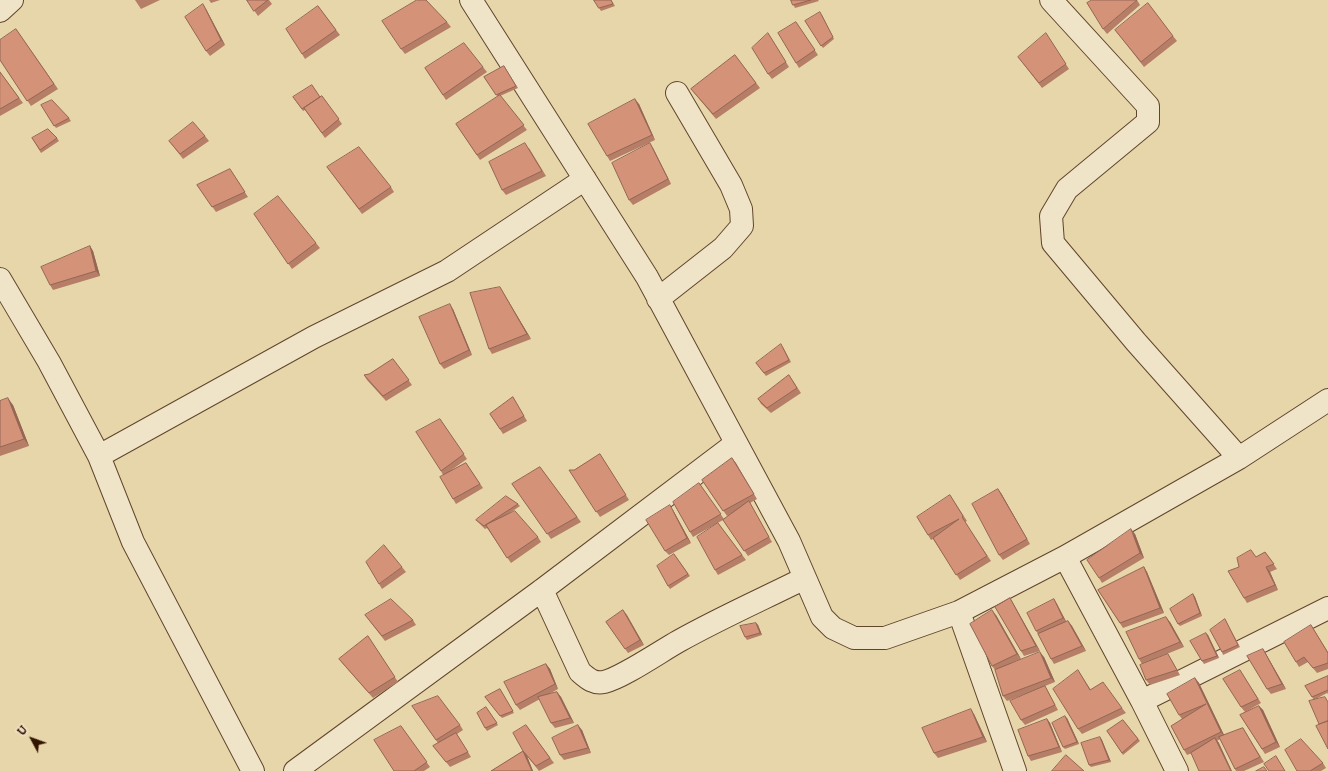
<!DOCTYPE html>
<style>
body{margin:0}
#map{position:relative;width:1328px;height:771px;overflow:hidden;background:#e8d6ab;font-family:"IM FELL DW Pica",serif}
canvas{display:block}
.north{position:absolute;left:12px;top:719px;width:40px;height:40px;-webkit-text-stroke:3px #f0e4c8;paint-order:stroke;rotate:311deg;font-size:11px;font-weight:700;line-height:16px;text-align:center;color:#331500}
.north::after{content:'';display:block;margin:auto;width:14px;height:18px;background:#331500;clip-path:polygon(50% 0,100% 100%,50% 72%,0 100%)}
</style>
<div id="map">
<canvas width="1328" height="771"></canvas>
<div class="north">U</div>
</div>
<script>
const ctx = document.querySelector('canvas').getContext('2d');
ctx.lineJoin = 'round';
function trace(path, color, width, dash) {
  ctx.strokeStyle = color;
  ctx.lineWidth = width;
  ctx.lineCap = dash ? 'butt' : 'round';
  ctx.setLineDash(dash || []);
  ctx.stroke(path);
}
function fill(path, color) {
  ctx.fillStyle = color;
  ctx.fill(path, 'evenodd');
}
const minor = new Path2D(`
 M471,0L647,277L789,541L822,617L833,628L854,638H885L959,612L1065,557L1239,458L1328,400
 M1051,0L1148,106V122L1067,189L1051,216L1053,243L1136,342L1239,458
 M0,11L12,0
 M0,279L49,362L99,456L133,542L253,771
 M658,299L723,248L742,226L741,209L731,185L677,93
 M99,456L314,337L447,271L585,179
 M1065,557L1142,701L1177,771
 M542,590L580,672C587,678 593,684 604,682C622,678 661,651 679,641C720,618 763,599 805,578
 M959,612L1015,771
 M1142,701L1328,608
 M295,771L542,590L735,444`);
trace(minor, '#60452b', 24);
trace(minor, '#f0e4c8', 22);
fill(new Path2D(`
 M135,0H160L141,9Z
 M209,0H220L211,3Z
 M247,0H269L272,4L258,16Z
 M594,0H611L615,6L601,11Z
 M791,0H818L819,1L795,8Z
 M1137,0L1140,5L1107,34L1103,29Z
 M318,6L340,35L305,59L302,54Z
 M206,9L225,45L210,56L206,51Z
 M822,15L834,39L823,48L805,21Z
 M447,22L451,27L405,54L401,49Z
 M796,22L818,55L799,68L796,63Z
 M16,29L58,89L31,106L0,60Z
 M1115,30L1173,36L1177,41L1144,67Z
 M768,33L789,67L772,79L768,74Z
 M1049,38L1069,69L1042,88L1018,57Z
 M735,55L760,88L716,119L695,94L691,89Z
 M504,66L518,88L500,96L527,130L480,160L456,124L498,97L484,77Z
 M483,67L487,72L446,100L425,68Z
 M0,72L23,103L0,116Z
 M322,96L342,124L325,138L305,110L303,111L293,97H320Z
 M639,104L655,140L610,161L607,156Z
 M41,105L69,118L71,121L56,128Z
 M205,136L209,141L183,159L169,141Z
 M32,138H57L59,141L41,153Z
 M529,148L546,176L506,195L502,190Z
 M653,148L671,184L633,205L629,200Z
 M327,167L391,187L394,192L362,214Z
 M230,169L248,197L216,212L197,185Z
 M254,214L316,243L320,248L292,269Z
 M90,246L93,251L100,276L53,290L50,285Z
 M500,287L531,339L492,354L489,349Z
 M453,309L472,355L444,369L440,364Z
 M783,347L791,362L766,376L756,363Z
 M393,359L412,385L386,401L367,380L364,375L369,374Z
 M789,375L801,393L771,413L761,404L758,399Z
 M513,397L527,421L503,434L490,414Z
 M0,401L13,405L29,446L0,456Z
 M440,419L467,459L450,471L466,463L483,488L456,504L453,499L443,475L441,471Z
 M600,454L629,500L600,517L569,470H574Z
 M732,458L757,499L750,503L772,542L748,556L723,520L693,537L690,532L699,483L724,519L732,513L727,516L702,480Z
 M540,467L581,522L551,539L512,484Z
 M1001,493L1030,544L1003,560L999,555Z
 M950,495L967,521L965,522L991,561L960,580L933,539L931,540L928,535Z
 M518,504L520,506L504,517L538,537L541,542L511,563L487,528L485,529L476,520Z
 M673,510L691,543L669,555L665,551Z
 M718,523L746,560L718,575L715,570Z
 M1135,534L1144,558L1102,583L1099,578Z
 M1265,552L1277,569L1270,572L1278,590L1247,603L1244,598L1256,557Z
 M674,554L690,576L670,589L668,586Z
 M402,567L406,572L382,589L379,584Z
 M1144,567L1147,572L1164,613L1123,628L1098,590Z
 M1193,594L1195,597L1202,616L1180,626L1178,624Z
 M1010,598L1013,603L1040,651L1024,656L1021,651Z
 M1054,599L1057,604L1066,622L1068,621L1072,626L1086,651L1054,664L1051,659L1039,635L1036,631Z
 M623,610L644,645L628,653L606,622Z
 M365,615L413,620L416,625L385,641Z
 M996,615L1021,659L1011,663L1044,657L1055,682L1045,686L1048,691L1058,710L1025,725L1021,720L1044,687L1007,701L1003,696L996,671L992,666Z
 M1225,619L1240,647L1223,655L1222,652Z
 M1170,622L1184,647L1142,664L1139,659Z
 M756,623L758,625L762,635L747,640L745,637Z
 M1311,625L1328,652V669L1317,673L1308,662L1299,667L1296,662Z
 M1208,635L1219,658L1204,664L1202,661Z
 M368,636L398,682L373,698L343,664L339,659Z
 M1263,649L1266,654L1286,689L1271,694L1267,689Z
 M1171,659L1180,675L1150,685L1146,680Z
 M546,664L550,669L558,689L549,694L557,692L561,697L574,723L555,728L551,723L540,699L520,710L516,705Z
 M1078,670L1091,690L1122,708L1126,713L1082,734L1078,729Z
 M1240,670L1261,703L1245,712L1241,707Z
 M1328,676V694L1327,693L1314,700L1305,686Z
 M1195,678L1199,683L1224,735L1243,728L1264,762L1244,771H1236L1220,739L1217,741L1219,743L1187,755L1184,750L1182,719L1179,715Z
 M500,689L514,713L502,718L485,697Z
 M412,706L460,725L463,730L457,734L471,757L450,767L433,746L438,743Z
 M1259,706L1263,710L1280,747L1265,754L1240,715Z
 M486,707L498,725L487,731L485,728Z
 M974,714L987,742L938,758L934,753Z
 M1067,718L1079,744L1065,749L1063,747Z
 M1047,719L1050,723L1062,752L1031,761L1028,756Z
 M1123,720L1140,741L1123,755L1107,731Z
 M526,725L554,763L539,771L527,756L533,771H491L523,751Z
 M401,726L430,767L424,771H394Z
 M582,730L591,753L564,760L560,755Z
 M1100,737L1102,740L1111,762L1091,767L1089,765Z
 M1323,763L1326,768L1321,771H1297Z`), '#b67e67');
fill(new Path2D(`
 M203,4L206,9L225,45L221,40Z
 M635,99L639,104L655,140L652,135Z
 M650,143L653,148L671,184L668,179Z
 M90,246L93,251L100,276L96,271Z
 M500,287L503,292L531,339L527,334Z
 M450,304L453,309L472,355L469,350Z
 M8,398L13,405L29,446L24,439Z
 M732,458L736,463L757,499L754,494Z
 M998,489L1001,493L1030,544L1027,539Z
 M670,505L673,510L691,543L687,538Z
 M1131,529L1135,534L1144,558L1140,553Z
 M1144,567L1147,572L1164,613L1160,608Z
 M1266,567L1270,572L1278,590L1275,585Z
 M1193,594L1195,597L1202,616L1200,613Z
 M1010,598L1013,603L1040,651L1036,646Z
 M1054,599L1057,604L1067,623L1063,618Z
 M623,610L627,615L644,645L640,640Z
 M992,610L996,615L1021,659L1017,654Z
 M1166,617L1170,622L1184,647L1180,642Z
 M1068,621L1072,626L1086,651L1082,646Z
 M756,623L758,625L762,635L760,633Z
 M1206,633L1208,635L1219,658L1217,656Z
 M1263,649L1266,654L1286,689L1282,684Z
 M1040,652L1044,657L1055,682L1051,678Z
 M546,664L550,669L558,689L555,684Z
 M1195,678L1199,683L1225,737L1221,732Z
 M557,692L561,697L574,723L570,718Z
 M1259,706L1263,710L1280,747L1276,742Z
 M971,709L974,714L987,742L983,737Z
 M1065,716L1067,718L1079,744L1077,742Z
 M1047,719L1050,723L1062,752L1059,747Z
 M578,725L582,730L591,753L588,748Z
 M1100,737L1102,740L1111,762L1109,760Z
 M1215,738L1219,743L1232,771H1231Z
 M523,751L527,756L533,771H532Z`), '#946654');
const building = new Path2D(`
 M247,0H268L254,11Z
 M417,0H426L447,22L401,49L382,21Z
 M594,0H611L613,4L599,8Z
 M791,0H811L793,5Z
 M1092,0H1137L1103,29L1087,3Z
 M1148,3L1173,36L1141,62L1115,30Z
 M203,4L221,40L206,51L185,17Z
 M318,6L336,30L302,54L286,29Z
 M820,12L833,37L821,46L805,21Z
 M796,22L815,50L796,63L778,33Z
 M16,29L54,84L27,101L0,60V40Z
 M768,33L786,62L768,74L752,48Z
 M1046,33L1066,64L1039,83L1018,57Z
 M464,43L483,67L443,95L425,68Z
 M735,55L756,83L713,114L691,89Z
 M504,66L516,86L496,95L484,77Z
 M0,72L19,98L0,109Z
 M312,85L320,97L302,109L293,97Z
 M500,95L524,125L477,155L456,124Z
 M322,96L339,119L322,133L304,108Z
 M635,99L652,135L607,156L588,124Z
 M52,100L69,118L54,126L41,105Z
 M193,122L205,136L180,154L169,141Z
 M48,129L57,138L40,150L32,138Z
 M525,143L542,171L502,190L489,162Z
 M650,143L668,179L629,200L612,163Z
 M359,147L391,187L359,209L327,167Z
 M230,169L245,192L212,207L197,185Z
 M278,196L316,243L288,264L254,214Z
 M90,246L96,271L50,285L41,267Z
 M500,287L527,334L489,349L470,293Z
 M450,304L469,350L440,364L419,317Z
 M781,344L789,360L764,373L756,363Z
 M393,359L409,380L383,396L364,375L369,374Z
 M789,375L797,388L767,408L758,399Z
 M513,397L524,416L500,429L490,414Z
 M8,398L24,439L0,447V401Z
 M440,419L464,454L441,471L416,432Z
 M600,454L626,495L596,512L569,470H574Z
 M732,458L754,494L723,511L702,480Z
 M466,463L480,484L453,499L440,477Z
 M540,467L577,517L547,534L512,484Z
 M699,483L721,514L690,532L673,502Z
 M998,489L1027,539L999,555L972,504Z
 M950,495L963,516L962,517L987,556L956,575L933,538L959,519L928,535L917,517Z
 M506,496L518,504L484,526L476,520Z
 M749,501L769,537L744,551L723,520Z
 M670,505L687,538L665,551L646,520Z
 M515,511L538,537L507,558L486,525Z
 M718,523L742,555L715,570L697,537Z
 M1131,529L1140,553L1099,578L1087,560Z
 M384,545L402,567L379,584L366,562Z
 M1251,550L1256,557L1265,552L1274,564L1266,567L1275,585L1244,598L1228,571L1239,567L1237,558Z
 M674,554L688,574L668,586L657,566Z
 M1144,567L1160,608L1120,623L1098,590Z
 M1193,594L1200,613L1178,624L1170,609Z
 M1010,598L1036,646L1021,651L995,607Z
 M391,599L413,620L382,636L365,615Z
 M1054,599L1063,618L1036,631L1027,613Z
 M623,610L640,640L625,649L606,622Z
 M992,610L1017,654L992,666L970,624Z
 M1166,617L1180,642L1139,659L1126,632Z
 M1225,619L1238,645L1222,652L1210,630Z
 M1068,621L1082,646L1051,659L1038,634Z
 M756,623L760,633L745,637L740,626Z
 M1311,625L1328,653V663L1313,668L1304,657L1296,662L1284,642Z
 M1206,633L1217,656L1202,661L1190,641Z
 M368,636L395,677L369,693L339,659Z
 M1263,649L1282,684L1267,689L1247,656Z
 M1040,652L1051,678L1003,696L995,670Z
 M1168,654L1177,670L1146,680L1140,665Z
 M546,664L555,684L516,705L504,682Z
 M1078,670L1090,690L1103,682L1122,708L1078,729L1053,689Z
 M1240,670L1258,699L1241,707L1223,679Z
 M1328,676V690L1312,697L1305,686Z
 M1195,678L1221,732L1184,750L1171,726L1206,704L1179,715L1167,694Z
 M1045,686L1055,705L1021,720L1010,701Z
 M500,689L513,711L500,716L485,697Z
 M557,692L570,718L551,723L538,697Z
 M438,696L460,725L436,740L412,706Z
 M1325,697L1328,702V721L1319,724L1309,701Z
 M1259,706L1276,742L1262,749L1240,715Z
 M486,707L497,723L485,728L477,713Z
 M971,709L983,737L934,753L922,728Z
 M1065,716L1077,742L1063,747L1052,723Z
 M1047,719L1059,747L1028,756L1018,730Z
 M1123,720L1138,739L1122,753L1107,731Z
 M1328,721V749L1316,726Z
 M526,725L550,758L536,766L523,751L532,771H491L523,751L513,733Z
 M578,725L588,748L560,755L552,738Z
 M401,726L427,762L414,771H394L374,740Z
 M1243,728L1260,757L1235,769L1219,737Z
 M456,733L468,752L446,762L433,746Z
 M1100,737L1109,760L1089,765L1081,743Z
 M1215,738L1231,771H1199L1191,753Z
 M1301,739L1323,763L1310,771H1297L1285,750Z
 M1066,755L1084,771H1052Z
 M1276,756L1285,771H1269L1264,764Z
 M1264,767L1267,771H1256Z`);
fill(building, '#d49278');
trace(building, '#946654', 1);
</script>
